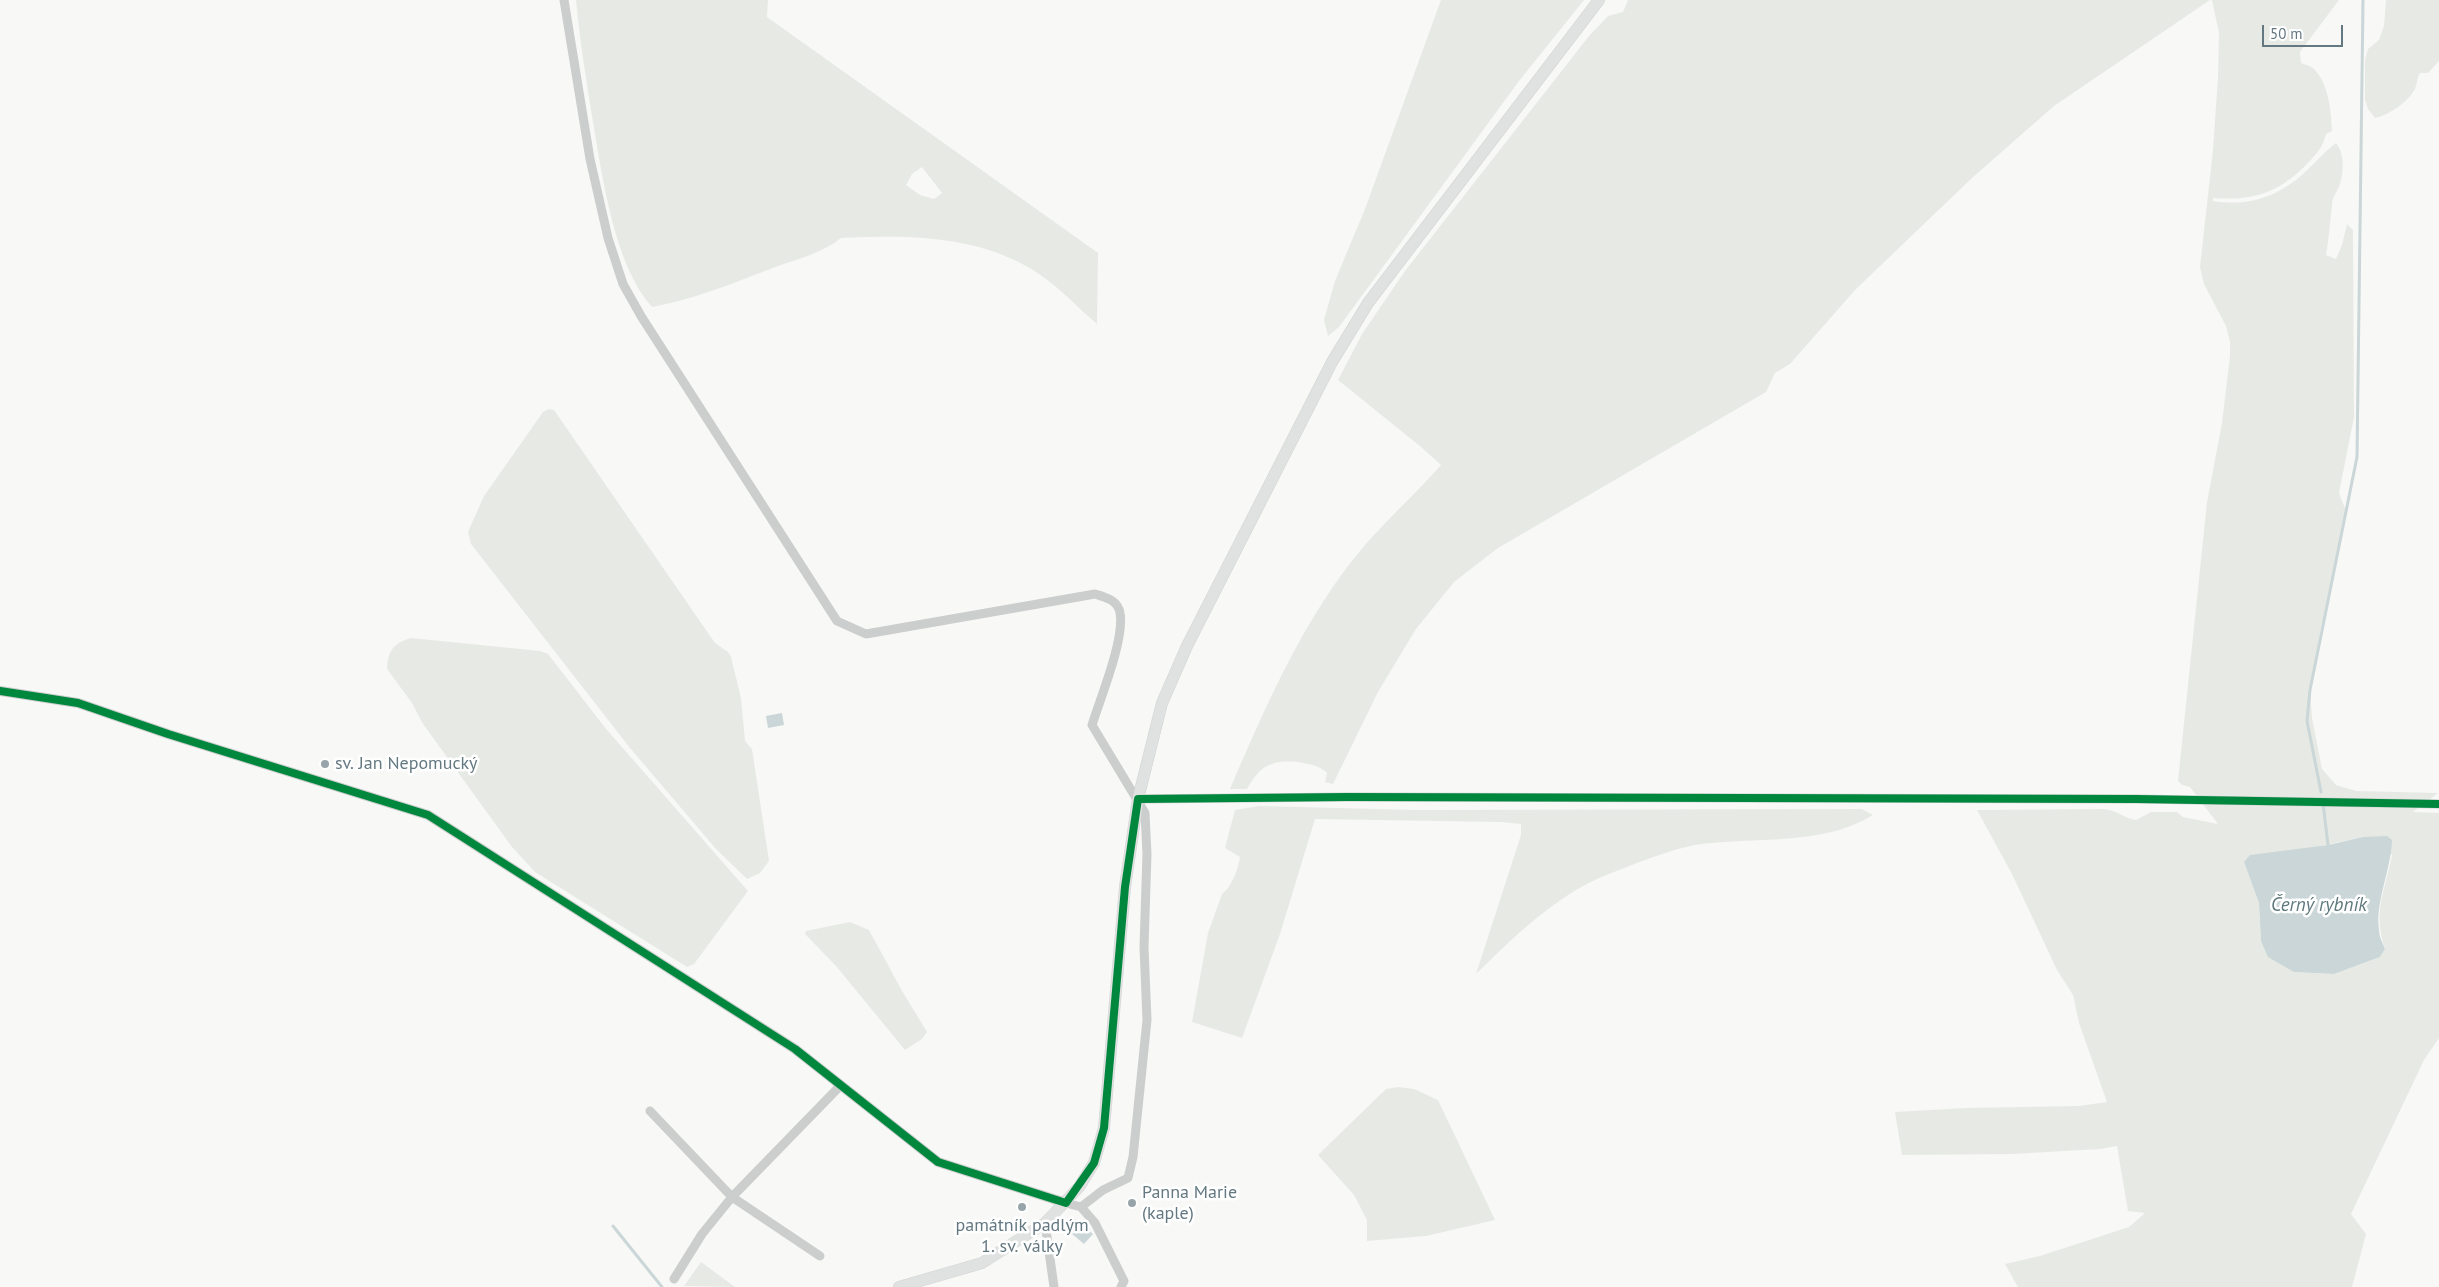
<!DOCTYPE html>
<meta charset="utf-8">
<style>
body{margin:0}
#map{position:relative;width:2439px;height:1287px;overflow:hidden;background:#f8f8f7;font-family:"PT Sans",sans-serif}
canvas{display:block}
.scale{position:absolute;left:2262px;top:25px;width:81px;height:22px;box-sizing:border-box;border:2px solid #637881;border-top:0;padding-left:6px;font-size:15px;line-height:18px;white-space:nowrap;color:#637881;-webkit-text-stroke:4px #fff;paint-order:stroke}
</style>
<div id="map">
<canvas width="2439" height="1287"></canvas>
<div class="scale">50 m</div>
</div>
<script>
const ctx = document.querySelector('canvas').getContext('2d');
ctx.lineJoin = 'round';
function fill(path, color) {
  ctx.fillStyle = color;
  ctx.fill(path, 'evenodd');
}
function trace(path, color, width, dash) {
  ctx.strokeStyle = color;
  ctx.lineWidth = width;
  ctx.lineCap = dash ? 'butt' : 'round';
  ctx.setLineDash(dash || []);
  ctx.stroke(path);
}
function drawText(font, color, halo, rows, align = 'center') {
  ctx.font = font + ' "PT Sans",sans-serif';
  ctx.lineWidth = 5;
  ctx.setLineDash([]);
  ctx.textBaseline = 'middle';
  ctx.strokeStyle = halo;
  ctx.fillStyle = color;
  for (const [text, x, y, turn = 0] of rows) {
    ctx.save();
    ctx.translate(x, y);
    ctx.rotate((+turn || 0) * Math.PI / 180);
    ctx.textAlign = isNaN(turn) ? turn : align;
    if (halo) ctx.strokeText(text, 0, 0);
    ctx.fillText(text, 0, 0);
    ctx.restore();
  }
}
fill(new Path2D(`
 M576,0H768L767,17L1098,253L1097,324C1078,308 1060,288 1039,274C981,235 909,235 841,238C824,252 798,259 778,266C736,282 696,299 652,307C615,266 603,181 594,128C587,85 580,43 576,0ZM922,167L942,193L934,199L920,195L906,185L912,174Z
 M1441,0H1584L1519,81L1339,327L1328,336L1324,320L1335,281L1365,209Z
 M1628,0H2210L2054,106L1972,178L1855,290L1790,364L1775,373L1766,392L1498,548L1454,582L1416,629L1378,692L1333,784L1325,782L1327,773C1319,765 1309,764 1298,762C1271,760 1261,765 1247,789H1230C1264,710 1298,631 1351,562C1378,527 1412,498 1441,465L1421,447L1338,380L1362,334L1405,271L1589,36L1608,16L1623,12Z
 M2212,0H2339L2300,52L2301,63C2306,65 2312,66 2315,70C2329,85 2331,112 2332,131L2326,134C2323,147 2317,153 2308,163C2279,193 2254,201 2213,198V201C2247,207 2279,197 2305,172C2315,163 2324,152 2336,143C2345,154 2344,173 2339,187C2336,193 2332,198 2332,205C2330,222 2329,238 2326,255L2336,259L2342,245L2347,224L2353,230L2354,417L2339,493L2346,511L2329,600L2321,627L2310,689L2312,718L2322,769L2336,785L2356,791L2438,793L2413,812L2439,813V1038L2424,1060L2351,1214L2366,1234L2352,1287H2018L2005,1264L2040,1256L2129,1227L2145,1213L2128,1211L2117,1146L2100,1149L2012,1154L1902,1155L1895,1112L1966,1108L2079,1106L2107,1102L2079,1023L2073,995L2057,970L2012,874L1977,810L2104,809C2119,811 2123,818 2136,820L2151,812H2177L2183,817L2218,824L2190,787L2182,785L2178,781L2207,502L2222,423L2230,356V342L2226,326L2204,284L2200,267L2213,150L2218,77L2219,33ZM2363,837L2392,855C2385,892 2372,911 2385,949L2380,957L2334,974L2294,972L2261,941L2259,903L2244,862Z
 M2386,0H2439V61L2428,73H2420C2417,78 2417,84 2415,89C2408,102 2389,115 2375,118L2368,109L2365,100V60L2368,49L2379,40L2384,26Z
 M549,409L554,410L715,643L728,652L731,657L741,698L745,741L752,749L769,861L760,873L747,879L716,849L630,748L471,544L468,532L484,496L543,412Z
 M411,638L540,651L548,654L607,730L748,891L694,964L687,967L535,872L512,847L423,724L412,703L387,669C388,650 394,643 411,638Z
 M1259,806L1416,810L1862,809L1873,815C1822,847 1753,836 1695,845C1675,849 1656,856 1637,863C1620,870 1601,876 1585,885C1544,907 1509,942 1476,974L1521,835V824L1501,822L1315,819L1280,934L1242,1038L1192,1022L1208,933L1222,894C1232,886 1238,870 1240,857L1225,848L1235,810Z
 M850,922L869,930L901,989L927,1032L922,1039L905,1050L836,966L805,934L806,931Z
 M1398,1087L1414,1089L1438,1100L1495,1220L1426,1236L1367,1241V1220L1354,1195L1318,1155L1386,1089Z
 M701,1262L735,1287L684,1286Z`), '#e7eae4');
fill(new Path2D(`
 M782,713L784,725L768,728L766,716Z
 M2387,836L2392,840C2391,871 2375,901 2379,930C2379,937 2383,943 2385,949L2380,957L2334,974L2294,972L2268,957L2261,941L2259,903L2244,862L2250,855L2328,845L2363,837Z
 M1074,1218L1093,1234L1084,1244L1065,1228Z`), '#cad6d7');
trace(new Path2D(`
 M2321,792L2307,721L2310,690L2357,457L2363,0
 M2323,803L2328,845
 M613,1226L662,1287`), '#cad6d7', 3);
const secondary = new Path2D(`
 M899,1287L982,1263L1045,1223L1079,1187L1094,1163L1104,1128L1125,887L1138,799L1162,703L1187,646L1332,362L1368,303L1599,0`);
trace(secondary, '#d3d5d5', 12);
trace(new Path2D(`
 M564,0L590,159L608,238L623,284L641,316L837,621L866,634L1095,594C1105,597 1118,600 1120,613C1125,639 1100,699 1092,725L1145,813L1147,854L1144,947L1147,1020L1133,1157L1128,1178L1103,1190L1081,1207
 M1138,799L1348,797L2137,799L2439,804
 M650,1111L732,1197L820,1256
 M1066,1203L1081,1207L1095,1223L1124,1281L1121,1287
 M1045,1223L1054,1287
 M674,1279L702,1234L732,1197L841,1085`), '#cccece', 9);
trace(new Path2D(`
 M0,691L78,703L168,734L428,815L795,1049L938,1162L1066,1203`), '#cccece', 10);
trace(secondary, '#e0e1e1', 11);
trace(new Path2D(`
 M0,691L78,703L168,734L428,815L795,1049L938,1162L1066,1203L1094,1163L1104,1128L1125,887L1138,799L1348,797L2137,799L2439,804`), '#00873e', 8);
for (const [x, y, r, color] of [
 [325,764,5,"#97a5aa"],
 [1132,1203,5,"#97a5aa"],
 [1022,1207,5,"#97a5aa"]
]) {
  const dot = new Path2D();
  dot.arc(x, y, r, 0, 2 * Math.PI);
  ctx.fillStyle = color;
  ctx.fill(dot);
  trace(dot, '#fff', 2);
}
drawText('18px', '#637881', '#fff', [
 ["sv. Jan Nepomucký",335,764],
 ["Panna Marie",1142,1193],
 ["(kaple)",1142,1214],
 ["památník padlým",1022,1226,"center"],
 ["1. sv. války",1022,1247,"center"]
], 'left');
drawText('italic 19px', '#5e787c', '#fff', [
 ["Černý rybník",2319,906]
]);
</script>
